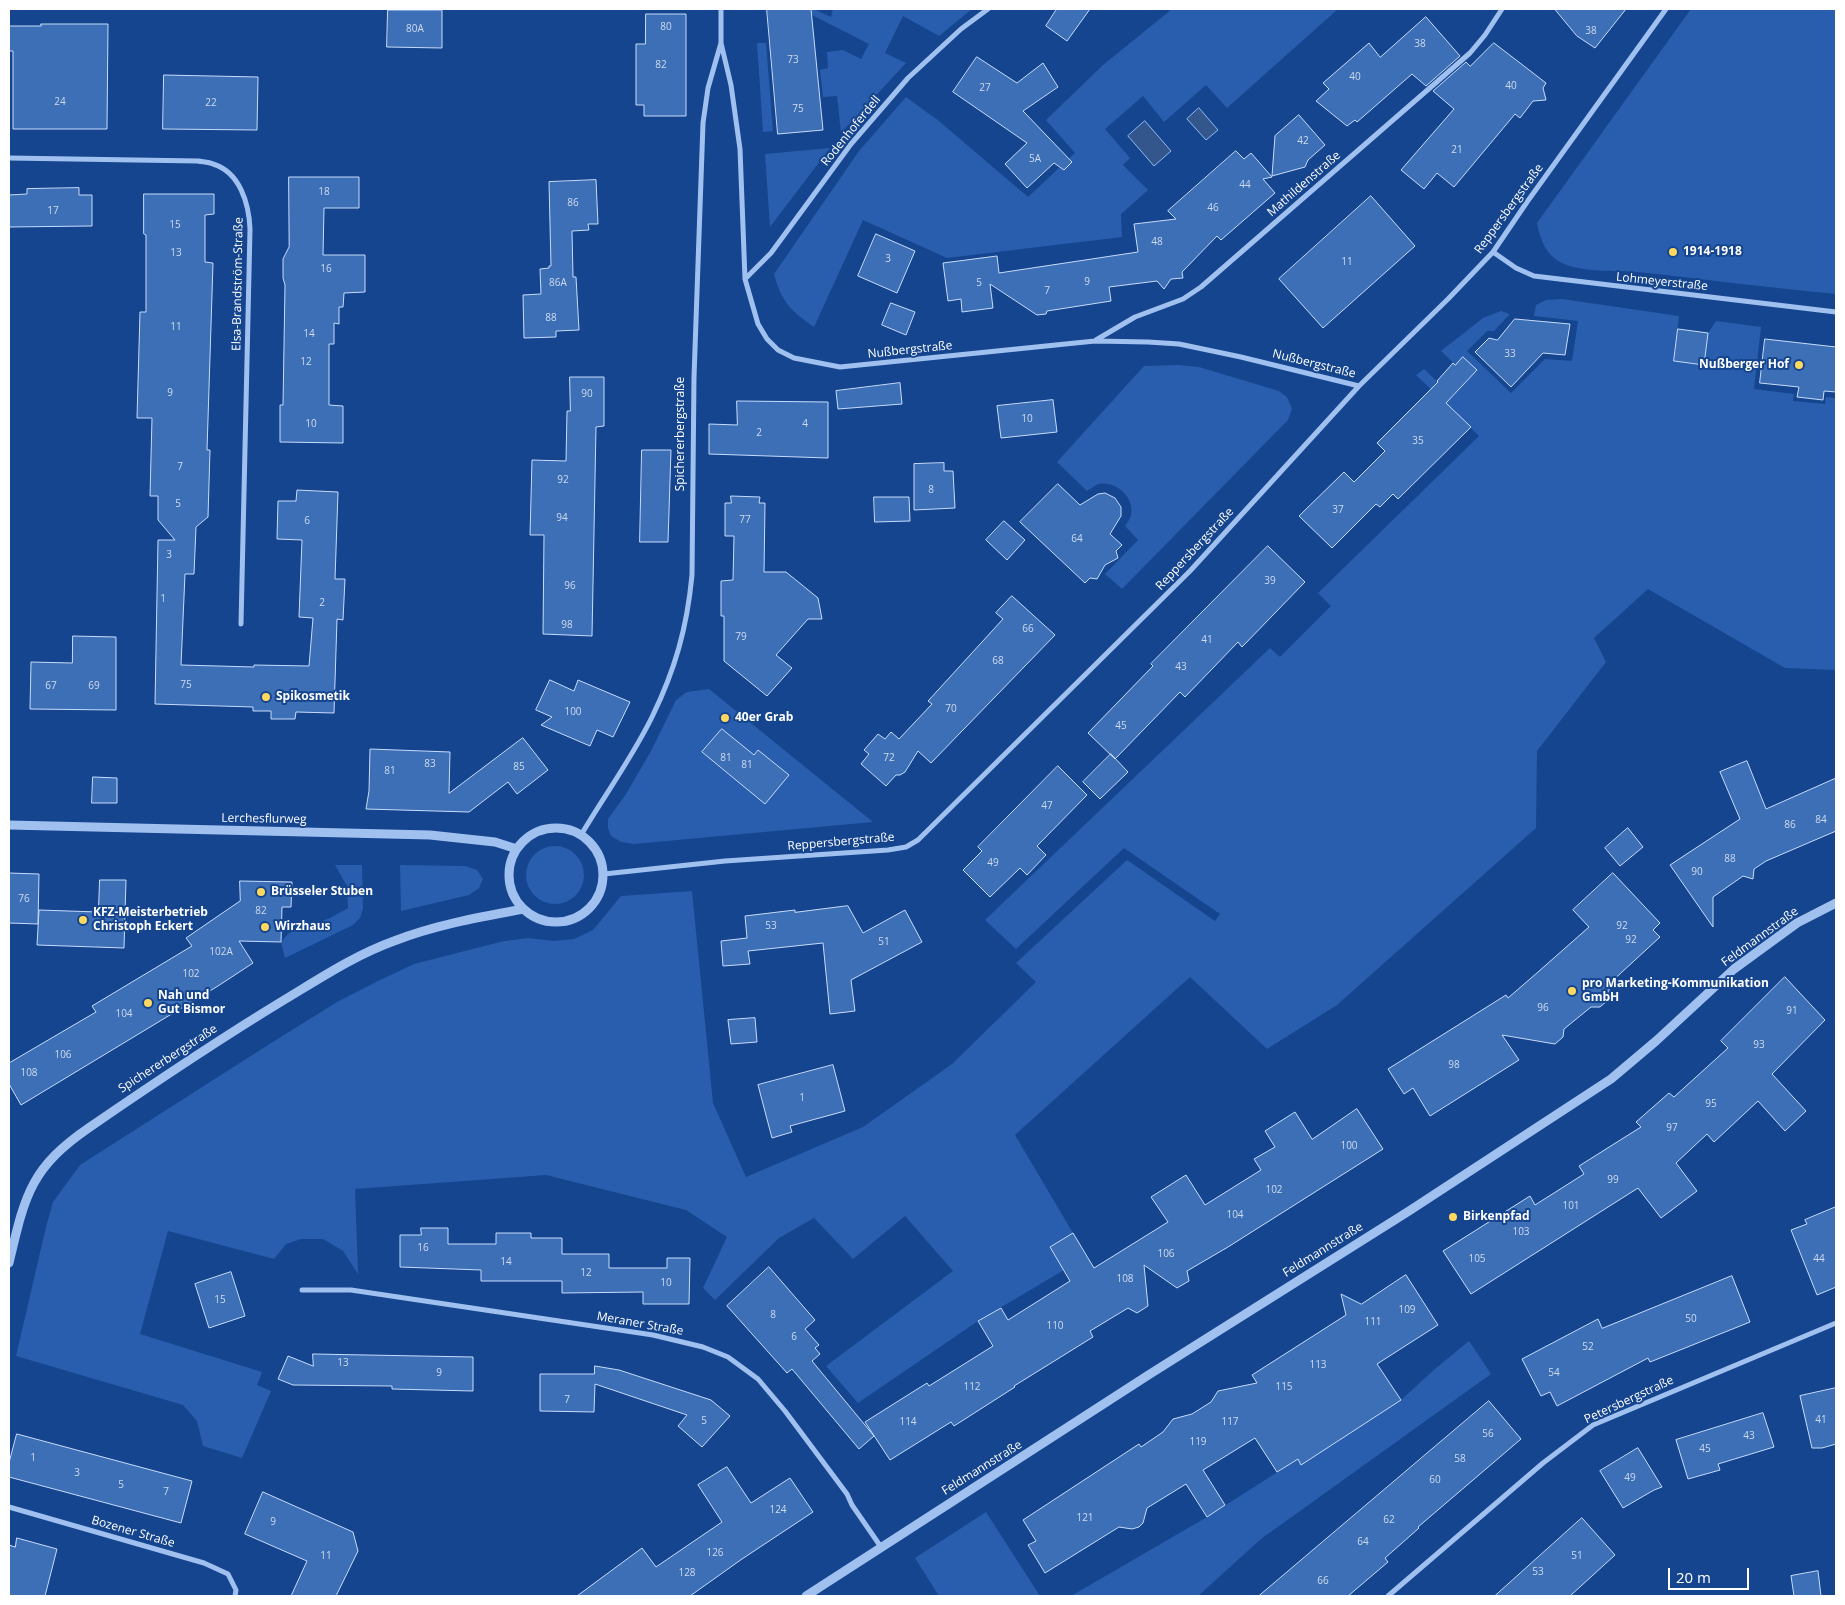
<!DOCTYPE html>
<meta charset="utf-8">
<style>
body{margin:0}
#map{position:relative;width:1845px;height:1605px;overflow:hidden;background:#15458e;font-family:"Open Sans",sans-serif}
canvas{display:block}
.frame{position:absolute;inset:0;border:10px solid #fff;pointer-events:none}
.scale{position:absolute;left:1668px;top:1568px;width:81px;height:22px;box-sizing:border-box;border:2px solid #fff;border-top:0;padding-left:6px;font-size:15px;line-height:18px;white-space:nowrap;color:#fff;-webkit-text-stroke:4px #15458e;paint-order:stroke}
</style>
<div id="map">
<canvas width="1845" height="1605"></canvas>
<div class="frame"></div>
<div class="scale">20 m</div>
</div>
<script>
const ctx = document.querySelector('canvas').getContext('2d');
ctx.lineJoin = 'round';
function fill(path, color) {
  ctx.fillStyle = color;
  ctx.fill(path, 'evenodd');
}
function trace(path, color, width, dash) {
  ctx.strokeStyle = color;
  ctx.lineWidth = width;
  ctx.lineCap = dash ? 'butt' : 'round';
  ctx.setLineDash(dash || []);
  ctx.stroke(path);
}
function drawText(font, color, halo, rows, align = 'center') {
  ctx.font = font + ' "Open Sans",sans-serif';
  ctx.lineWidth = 4;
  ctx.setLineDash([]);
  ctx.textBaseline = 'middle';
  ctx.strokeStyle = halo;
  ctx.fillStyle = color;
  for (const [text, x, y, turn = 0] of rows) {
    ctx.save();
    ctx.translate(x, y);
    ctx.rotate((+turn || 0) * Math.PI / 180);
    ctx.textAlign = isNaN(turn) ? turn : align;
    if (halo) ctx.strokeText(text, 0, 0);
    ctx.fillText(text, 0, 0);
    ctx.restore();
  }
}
fill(new Path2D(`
 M800,9H814L831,17L833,9H972L939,36L903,16L885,53L906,63L841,133L837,96L823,97L820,70L828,68L827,52L843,50L861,59L869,44Z
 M1172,9H1338L1227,108L1206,85L1164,122L1143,96L1105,129L1130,158L1123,165L1148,190L1121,214L1122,237L947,258L863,220L814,327C790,310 782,303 774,274L859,151L906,97L939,121L1028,197L1075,153L1046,120L1103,65Z
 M1691,9H1836V294C1770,288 1704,279 1638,272C1616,270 1582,273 1562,263C1545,254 1541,241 1537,223Z
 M757,43H766L773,131L763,132Z
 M830,148L770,227L765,154Z
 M1562,299L1679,316L1674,361L1704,365L1708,333L1716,321L1761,327L1754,389L1794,394L1793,401L1825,404L1826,397L1836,398V670L1785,668L1648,589L1594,638L1606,662L1537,751L1536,828L1337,1005L1267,1049L1190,977L1015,1135L1073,1233L1050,1247L1064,1270L978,1321L858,1403L826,1366L953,1271L905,1216L853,1259L814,1218L779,1238L715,1300L703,1288L727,1237L686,1210L546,1175L355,1189L358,1274L343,1251L323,1239H301L286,1244L274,1259L168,1231L140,1334L262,1372L257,1385L271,1391L242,1458L203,1446L197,1421L183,1405L16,1356L46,1227L53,1202L80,1165L268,1045L337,1002L378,981L414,964L504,941L528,938L553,941L574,939L593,930L621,896L692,891L713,1103L746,1177L863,1127L952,1064L1036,982L1016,963L1127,860L1215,921L1220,914L1124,848L1016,949L985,920L1270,648L1280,657L1331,606L1318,593L1479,436L1416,375L1424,369L1453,396L1469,378L1441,351L1483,318L1501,311L1510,314L1494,331H1487L1467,351L1511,393L1545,359L1572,361L1578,321L1534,316L1536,305L1546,300Z
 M1178,365L1199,367L1279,391L1287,397L1292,409L1288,420L1122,589L1105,574L1138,540L1125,526C1127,523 1130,519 1131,515C1135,497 1115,480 1098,484C1095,485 1091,489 1087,491L1057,462L1144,366Z
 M709,689L873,822L634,844L621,842L611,836L608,828V819L626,794L651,751L676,700L687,692ZM722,729L754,755L758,750L789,775L703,752Z
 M526 875a29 29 0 1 1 58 0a29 29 0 1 1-58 0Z
 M335,865H362L363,909L360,918L353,925L285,958L281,942L289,933L330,918L348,908L347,886Z
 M400,865L465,866L477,870L483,879L479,888L469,895L401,911Z
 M1469,1341L1491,1374L1261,1539L1198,1596H1071L1207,1517L1298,1459L1302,1464L1401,1400L1436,1368Z
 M986,1512L1040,1596H939L915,1558Z`), '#285ead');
const water = new Path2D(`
 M1199,108L1218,130L1206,140L1187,119Z
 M1145,121L1171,151L1154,166L1128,136Z`);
fill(water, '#33568d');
trace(water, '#92bbf3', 1);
const building = new Path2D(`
 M767,9H811L823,130L778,134Z
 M1057,9H1090L1067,41L1046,26Z
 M1555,9H1626L1595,48L1577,36Z
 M388,10H442V48L387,47Z
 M646,14H686V116H644V105H636V44H645Z
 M1426,17L1460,56L1426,86L1412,74L1357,122L1355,120L1347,126L1316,101L1329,89L1323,83L1369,43L1380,57Z
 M41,24H108L107,129H13V51H9V26H41Z
 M1494,43L1546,83L1543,88L1546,100L1533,101L1520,118L1515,114L1454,187L1437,173L1424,189L1401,170L1454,109L1433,91L1466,62L1470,66Z
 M977,57L1017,83L1043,63L1058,87L1023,111L1072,162L1064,170L1054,163L1027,188L1005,164L1027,143L953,92Z
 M164,75L258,77L257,130L163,129Z
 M1299,115L1325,145L1308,160L1305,167L1272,176L1275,136Z
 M1236,151L1244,159L1251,153L1272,177L1263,179L1275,193L1221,240L1217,236L1182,272L1183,278L1171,279L1164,289L1157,281L1109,287L1111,301L1047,311L1046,314L1037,315L990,284L993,308L962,312L961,299L948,301L943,263L997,256L999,273L1138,252L1134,224L1176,219L1168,211Z
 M289,177H359V208H324L323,255H365V292L344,293L343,307H339V324L334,323V344H329V405L343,406V443L280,442V405H283L285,285L283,278V259L289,247Z
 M596,180L598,224H588L589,230L572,231L573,277H576L579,330L556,331V337L524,338L523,295L541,294L540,269L549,268V266H551L549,182Z
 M79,188V195H92V226L9,227V195L27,194V189Z
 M144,194H214V214L205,215V262L213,263L207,450H210L208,517L196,527L194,574H185L181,665L254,667V665L309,666L313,618L299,617L302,540L277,539L278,501H296L297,490L338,492L335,579H345L343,620L337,619L334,713L296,712L295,719H271V711H253V707L155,704L158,540H175L158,520V496H150L152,418H137L140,312H146V235L144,234Z
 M1371,196L1415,246L1323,328L1279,279Z
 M876,234L915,251L897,293L858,276Z
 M891,303L915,312L906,335L882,325Z
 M1515,319L1570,324L1565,355L1543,353L1511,387L1475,352L1489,338L1497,340Z
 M1678,329L1708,333L1704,365L1674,361Z
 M1765,339L1836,347V392L1824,391L1823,400L1797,397L1799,387L1760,383Z
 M1463,357L1477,370L1446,403L1471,427L1398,499L1393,494L1380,507L1376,504L1332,548L1299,516L1344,472L1354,482L1385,451L1377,443L1438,382L1437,381L1453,363L1455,365Z
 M570,377H604V426L596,427L592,636L543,634L544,535H530L532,460L566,461L567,411H570Z
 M900,383L902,404L838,409L836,391Z
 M1053,400L1057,432L1001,438L997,406Z
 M737,401L828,402V458L709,454V424L737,425Z
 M642,450H671L668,542H640Z
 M944,463V471H953L955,508L914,510V464Z
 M1058,484L1080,505L1098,494L1105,493L1115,498L1121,507V516L1110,534L1122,545L1116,551L1118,558L1105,565L1097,579L1090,578L1085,583L1020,522Z
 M731,496L760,497L759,503H765L764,572H786L818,598L822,619H808L776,655L792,668L767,696L724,661V616H721V581L733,580L734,536H725V503H731Z
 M874,497H909L910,521L875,522Z
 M1004,521L1025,540L1007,560L986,540Z
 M1268,546L1305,582L1242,647L1238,642L1185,697L1180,692L1115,759L1088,733L1153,666L1151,664Z
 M1012,596L1055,635L931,763L918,751L905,772L900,775H896L886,786L861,764L869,754L864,750L878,734L885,739L891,732L899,739L932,704L928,701L1003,619L996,613Z
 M73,636L116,637V710L30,709L31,662L72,663Z
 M550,680L574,691L578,680L630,702L613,737L597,730L590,746L541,725L552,717L536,710Z
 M722,729L754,755L758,750L789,775L765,804L702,752Z
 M523,738L548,770L517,794L508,782L469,812L366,809L369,791L370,749L450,752L449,793Z
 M1111,754L1128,772L1100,799L1083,782Z
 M1747,761L1766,809L1836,778V831L1766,861L1754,869L1753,879L1743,876L1713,897V927L1670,865L1740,819L1720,772Z
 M1058,766L1087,795L1037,846L1046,855L1027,875L1020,868L990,897L963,870L982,851L978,847Z
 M93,777L117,778V803H92Z
 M1628,828L1643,847L1620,866L1605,848Z
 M9,873L39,874L38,924L9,923Z
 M1613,873L1660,923L1653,930L1660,937L1609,984V999L1600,1007H1591L1564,1029L1563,1037L1555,1044L1502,1035L1519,1060L1430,1116L1413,1088L1404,1094L1388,1069L1506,995L1508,998L1538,972L1589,927L1573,910Z
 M100,880H126L124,948L37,945L39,910L98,912Z
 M240,881L292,882L291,907H282L281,942L239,941L253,963L218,986L21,1105L9,1084V1063L96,1012L92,1006L192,946L186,938L240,901Z
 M848,906L863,933L905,910L922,942L851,980L855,1011L830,1014L823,943L748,951L750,964L723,966L721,941L747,938L745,916L795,910V912Z
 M1785,977L1825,1020L1772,1074L1806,1111L1785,1131L1758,1101L1714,1142L1707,1134L1676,1163L1697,1191L1661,1218L1638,1188L1471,1294L1443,1251L1530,1196L1535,1205L1584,1174L1579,1166L1641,1127L1636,1122L1669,1093L1674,1097L1728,1048L1721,1041Z
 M755,1018L757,1042L731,1044L728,1020Z
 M833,1065L845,1111L790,1126L792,1132L772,1138L758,1085Z
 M1357,1109L1383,1149L1228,1247L1187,1271L1189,1281L1177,1288L1144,1265L1148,1306L1137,1313L1128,1308L1090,1331L1093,1337L1014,1386L1015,1387L954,1426L951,1422L890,1460L865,1422L927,1383L929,1386L993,1346L978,1321L1001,1308L1008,1320L1070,1281L1050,1247L1073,1233L1094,1268L1168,1222L1151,1197L1186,1175L1205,1205L1261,1170L1254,1159L1275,1147L1265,1131L1295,1112L1312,1139Z
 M1836,1207V1287L1817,1295L1791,1230L1807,1224L1805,1220Z
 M421,1228H448V1244H496V1233H531V1238H562V1254H609V1268H667V1258H690L689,1304H643V1292L562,1293V1281H481V1270L400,1267V1235H421Z
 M769,1267L815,1320L805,1329L819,1345L815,1348L820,1354L812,1361L874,1436L859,1449L792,1369L787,1373L727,1306Z
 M231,1272L245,1316L209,1328L195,1284Z
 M1406,1275L1438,1325L1377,1364L1401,1400L1301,1465L1298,1459L1277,1472L1255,1438L1203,1470L1225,1505L1207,1517L1186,1484L1147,1508L1143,1523L1139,1527L1132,1529L1119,1527L1045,1573L1028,1545L1036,1541L1023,1520L1139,1444L1141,1447L1163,1432L1173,1419L1192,1414L1211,1402L1218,1391L1257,1383L1252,1375L1346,1315L1341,1294L1361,1304Z
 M1732,1276L1750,1322L1650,1362L1648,1358L1557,1406L1550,1392L1541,1396L1522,1359L1598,1319L1602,1328Z
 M313,1354L473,1357V1391L392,1389V1386L293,1385L278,1379L288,1356L313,1366Z
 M595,1366L619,1370L711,1400L730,1416L702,1447L678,1426L687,1415L595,1384L594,1412L540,1411V1374H594Z
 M1836,1388V1444L1822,1448H1812L1800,1396Z
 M1489,1401L1521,1439L1418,1527L1419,1528L1385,1558L1388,1562L1348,1596H1259Z
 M1763,1413L1774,1447L1718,1464L1720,1470L1688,1479L1676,1440Z
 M17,1434L192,1481L181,1523L9,1477V1463Z
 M1638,1448L1662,1487L1654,1490L1623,1508L1600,1471Z
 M727,1467L751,1503L790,1478L813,1512L742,1559L690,1596H577L642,1548L656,1567L722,1522L698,1485Z
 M263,1492L353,1532L358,1551L336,1596H291L307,1561L245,1534Z
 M1582,1518L1615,1555L1570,1596H1495Z
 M17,1538L57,1549L45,1596H9V1545L15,1547Z
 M1818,1571L1821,1596H1794L1791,1576Z`);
fill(building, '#3d6fb7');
trace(building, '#c7dcfb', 1);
trace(new Path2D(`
 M721,43L731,85L740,149L745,279L758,324L767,339L778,350L794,358L840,367L1095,341L1148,342L1179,344L1241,357L1359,386
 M9,158L198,161C203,162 209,162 213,164C240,172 249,204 250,229L241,624
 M1493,252L1516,268L1534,276L1836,312
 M745,279L771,253L851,144L908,78L961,29L988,9
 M1096,340L1135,317L1183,299L1201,287L1470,53L1485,35L1502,9
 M581,835C604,796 632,758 652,717C675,670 687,628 692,575L694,377L703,123L708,88L721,43V9
 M604,874L725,861L888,850L906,847L918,840L1190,571L1359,386L1448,299L1493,252L1527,202L1666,9
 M302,1290H351L653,1335L703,1347L728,1357L758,1379L785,1411L847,1494L852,1505L881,1547
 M9,1507L204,1563L228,1574L236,1590L235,1596
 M1388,1596L1543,1463L1593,1425L1836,1323`), '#a0c1f0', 5);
trace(new Path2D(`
 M9,825L430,835L495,842L517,849
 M509 875a47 47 0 1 1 94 0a47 47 0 1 1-94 0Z
 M9,1263C25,1195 30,1168 90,1127C154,1083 218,1040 284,1000C319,979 355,955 394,941C435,925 480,917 523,909
 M806,1596L1150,1374L1409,1211L1611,1079L1656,1041L1734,969L1797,923L1836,903`), '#a0c1f0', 9);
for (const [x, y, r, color] of [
 [1673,252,5,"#ffd85f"],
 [1799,365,5,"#ffd85f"],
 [266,697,5,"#ffd85f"],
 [725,718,5,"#ffd85f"],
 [261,892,5,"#ffd85f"],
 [83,920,5,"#ffd85f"],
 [265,927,5,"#ffd85f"],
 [1572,991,5,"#ffd85f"],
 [148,1003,5,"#ffd85f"],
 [1453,1217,5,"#ffd85f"]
]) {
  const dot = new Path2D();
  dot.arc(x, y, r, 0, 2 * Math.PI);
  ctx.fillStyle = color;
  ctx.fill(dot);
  trace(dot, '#15458e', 2);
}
drawText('10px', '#cedbed', null, [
 ["80",666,27],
 ["80A",415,29],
 ["38",1591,31],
 ["38",1420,44],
 ["73",793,60],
 ["82",661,65],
 ["40",1355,77],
 ["40",1511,86],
 ["27",985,88],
 ["24",60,102],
 ["22",211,103],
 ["75",798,109],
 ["42",1303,141],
 ["21",1457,150],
 ["5A",1035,159],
 ["44",1245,185],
 ["18",324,192],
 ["86",573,203],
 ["46",1213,208],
 ["17",53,211],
 ["15",175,225],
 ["48",1157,242],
 ["13",176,253],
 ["3",888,259],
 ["11",1347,262],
 ["16",326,269],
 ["9",1087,282],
 ["86A",558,283],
 ["5",979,283],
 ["7",1047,291],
 ["88",551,318],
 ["11",176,327],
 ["14",309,334],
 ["33",1510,354],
 ["12",306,362],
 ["9",170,393],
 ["90",587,394],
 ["10",1027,419],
 ["10",311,424],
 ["4",805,424],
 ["2",759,433],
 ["35",1418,441],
 ["7",180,467],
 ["92",563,480],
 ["8",931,490],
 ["5",178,504],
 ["37",1338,510],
 ["94",562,518],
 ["77",745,520],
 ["6",307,521],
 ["64",1077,539],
 ["3",169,555],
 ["39",1270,581],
 ["96",570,586],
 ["1",163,599],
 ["2",322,603],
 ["98",567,625],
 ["66",1028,629],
 ["79",741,637],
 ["41",1207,640],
 ["68",998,661],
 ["43",1181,667],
 ["75",186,685],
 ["67",51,686],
 ["69",94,686],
 ["70",951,709],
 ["100",573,712],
 ["45",1121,726],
 ["81",726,758],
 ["72",889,758],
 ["83",430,764],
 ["81",747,765],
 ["85",519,767],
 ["81",390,771],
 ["47",1047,806],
 ["84",1821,820],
 ["86",1790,825],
 ["88",1730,859],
 ["49",993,863],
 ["90",1697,872],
 ["76",24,899],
 ["82",261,911],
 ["53",771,926],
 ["92",1622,926],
 ["92",1631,940],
 ["51",884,942],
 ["102A",221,952],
 ["102",191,974],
 ["96",1543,1008],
 ["91",1792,1011],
 ["104",124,1014],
 ["93",1759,1045],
 ["106",63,1055],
 ["98",1454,1065],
 ["108",29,1073],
 ["1",802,1098],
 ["95",1711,1104],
 ["97",1672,1128],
 ["100",1349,1146],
 ["99",1613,1180],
 ["102",1274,1190],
 ["101",1571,1206],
 ["104",1235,1215],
 ["103",1521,1232],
 ["16",423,1248],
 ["106",1166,1254],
 ["105",1477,1259],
 ["44",1819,1259],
 ["14",506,1262],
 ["12",586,1273],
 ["108",1125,1279],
 ["10",666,1283],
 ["15",220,1300],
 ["109",1407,1310],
 ["8",773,1315],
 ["50",1691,1319],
 ["111",1373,1322],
 ["110",1055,1326],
 ["6",794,1337],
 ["52",1588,1347],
 ["13",343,1363],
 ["113",1318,1365],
 ["9",439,1373],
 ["54",1554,1373],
 ["112",972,1387],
 ["115",1284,1387],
 ["7",567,1400],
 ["41",1821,1420],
 ["5",704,1421],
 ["114",908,1422],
 ["117",1230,1422],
 ["56",1488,1434],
 ["43",1749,1436],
 ["119",1198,1442],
 ["45",1705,1449],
 ["1",33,1458],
 ["58",1460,1459],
 ["3",77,1473],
 ["49",1630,1478],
 ["60",1435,1480],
 ["5",121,1485],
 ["7",166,1492],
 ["124",778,1510],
 ["121",1085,1518],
 ["62",1389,1520],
 ["9",273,1522],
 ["64",1363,1542],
 ["126",715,1553],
 ["11",326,1556],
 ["51",1577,1556],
 ["53",1538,1572],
 ["128",687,1573],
 ["66",1323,1581]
]);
drawText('12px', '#fff', '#15458e', [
 ["Rodenhoferdell",851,131,-51],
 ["Mathildenstraße",1304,184,-41],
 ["Reppersbergstraße",1509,209,-54],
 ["Lohmeyerstraße",1662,282,6],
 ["Elsa-Brandström-Straße",238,284,-89],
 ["Nußbergstraße",910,350,-6],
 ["Nußbergstraße",1314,364,14],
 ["Spichererbergstraße",681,434,-90],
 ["Reppersbergstraße",1195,549,-47],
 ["Lerchesflurweg",264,819,1],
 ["Reppersbergstraße",841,842,-5],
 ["Feldmannstraße",1760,937,-36],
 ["Spichererbergstraße",168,1059,-33],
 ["Feldmannstraße",1323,1250,-32],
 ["Meraner Straße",640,1324,10],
 ["Petersbergstraße",1629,1400,-25],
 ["Feldmannstraße",982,1468,-32],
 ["Bozener Straße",133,1532,16]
]);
drawText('bold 12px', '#fff', '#15458e', [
 ["1914-1918",1683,252],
 ["Nußberger Hof",1789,365,"right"],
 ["Spikosmetik",276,697],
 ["40er Grab",735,718],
 ["Brüsseler Stuben",271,892],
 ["KFZ-Meisterbetrieb",93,913],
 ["Christoph Eckert",93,927],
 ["Wirzhaus",275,927],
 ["pro Marketing-Kommunikation",1582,984],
 ["GmbH",1582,998],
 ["Nah und",158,996],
 ["Gut Bismor",158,1010],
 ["Birkenpfad",1463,1217]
], 'left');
</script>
